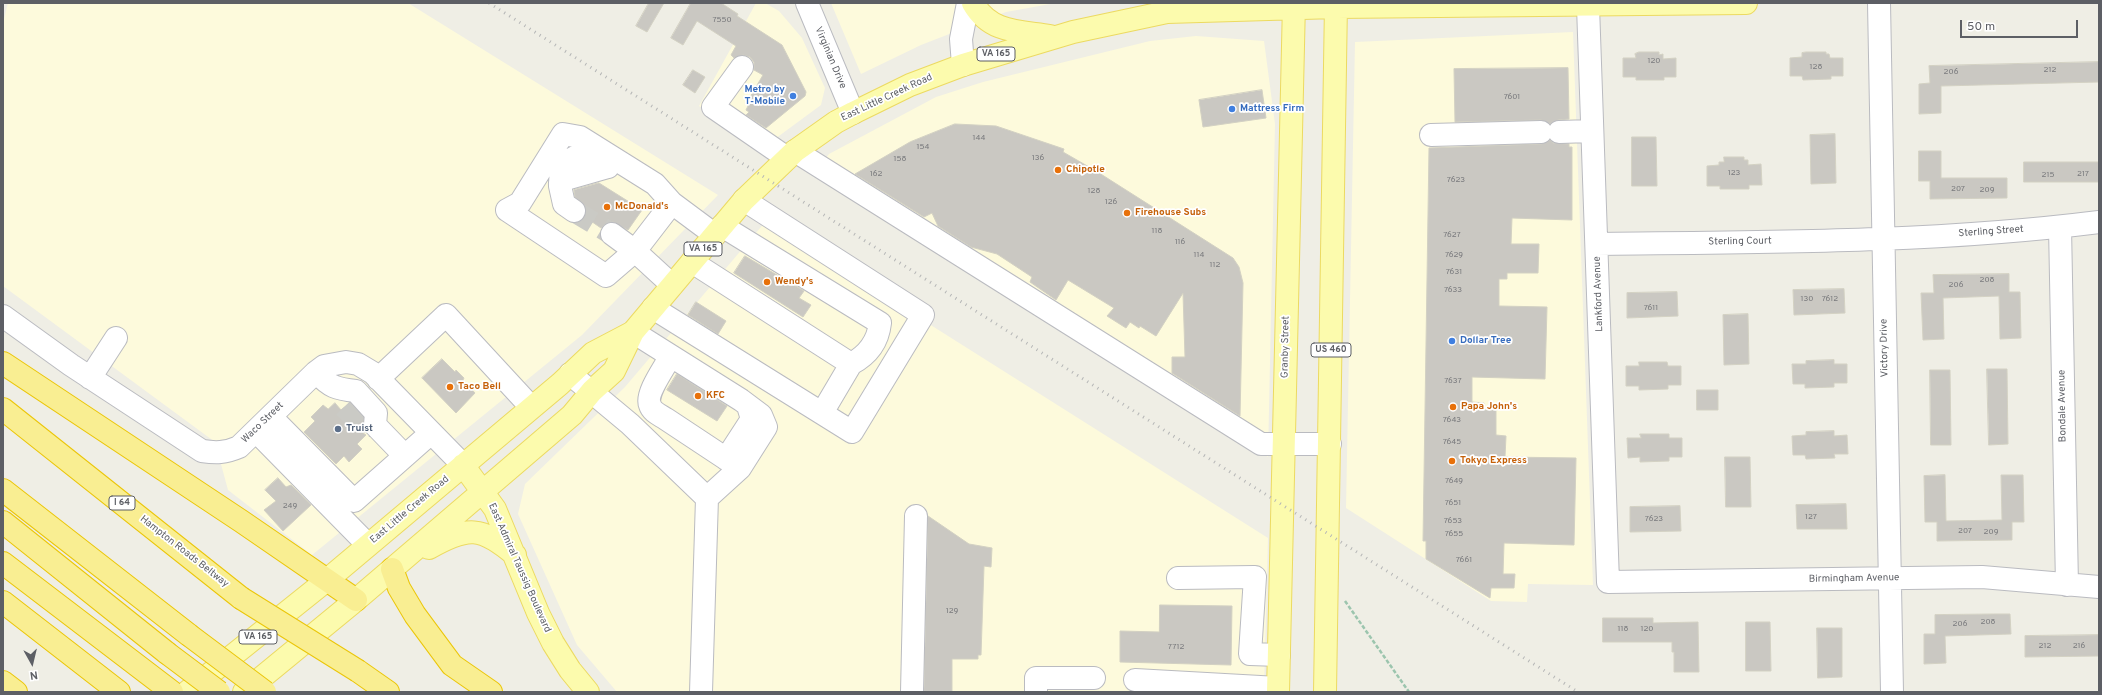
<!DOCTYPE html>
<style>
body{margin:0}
#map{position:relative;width:2102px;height:695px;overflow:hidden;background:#efeee5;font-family:Overpass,sans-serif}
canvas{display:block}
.frame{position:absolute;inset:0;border:4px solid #5d5f65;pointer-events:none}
.north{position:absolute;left:12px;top:643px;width:40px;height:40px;-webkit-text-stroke:3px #fff;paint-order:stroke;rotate:172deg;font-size:11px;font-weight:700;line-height:16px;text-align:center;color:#5d5f65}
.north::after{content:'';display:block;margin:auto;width:14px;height:18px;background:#5d5f65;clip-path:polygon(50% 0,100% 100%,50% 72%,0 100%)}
.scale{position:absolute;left:1960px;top:20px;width:118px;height:18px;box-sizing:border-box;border:2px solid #5d5f65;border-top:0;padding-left:5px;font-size:12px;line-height:14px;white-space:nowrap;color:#5d5f65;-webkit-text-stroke:3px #fff;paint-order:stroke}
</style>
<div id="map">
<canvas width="2102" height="695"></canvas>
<div class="frame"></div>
<div class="north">N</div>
<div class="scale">50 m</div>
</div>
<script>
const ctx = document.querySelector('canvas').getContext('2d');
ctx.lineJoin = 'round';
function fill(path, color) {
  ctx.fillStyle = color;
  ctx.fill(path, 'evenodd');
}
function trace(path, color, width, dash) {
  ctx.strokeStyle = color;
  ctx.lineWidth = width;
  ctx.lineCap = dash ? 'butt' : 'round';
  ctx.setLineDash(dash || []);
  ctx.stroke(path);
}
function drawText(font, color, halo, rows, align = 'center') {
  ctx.font = font + ' Overpass,sans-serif';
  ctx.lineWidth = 3.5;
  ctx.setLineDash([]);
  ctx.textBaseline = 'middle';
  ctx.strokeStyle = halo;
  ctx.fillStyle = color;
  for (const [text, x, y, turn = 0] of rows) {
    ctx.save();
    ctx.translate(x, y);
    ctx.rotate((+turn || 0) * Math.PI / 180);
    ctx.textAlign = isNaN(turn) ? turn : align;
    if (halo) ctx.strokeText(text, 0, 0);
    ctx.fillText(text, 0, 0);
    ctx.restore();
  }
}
fill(new Path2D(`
 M8,3H408L718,195L582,335L312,555L228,490L215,442L3,286V23Z
 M756,3H765L779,11L802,38L825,88L821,105L764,147L699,106Z
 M831,3H1056L1006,12L921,45L861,74Z
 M1573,32L1593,585L1528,584L1527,602L1491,601L1346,508L1355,42Z
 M1196,36L1264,41L1275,124L1268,457L815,173L829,154L936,97L983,82L1150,41Z
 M766,221L1268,538L1264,692H617L577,645L518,514L525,484L625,387Z`), '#fdfadc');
const building = new Path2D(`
 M649,3H664L647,32L636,26Z
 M691,3H721L738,14L737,16L782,45L806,92L805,96L766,128L746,115L749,112L746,110L748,106L746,104L763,75L754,70V62L750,57L743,55L734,58L731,55L736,46L697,21L683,45L671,38Z
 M1639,52H1659V55L1663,54V59L1676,58V77H1664V80H1636V77H1623V58H1636L1635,54Z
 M1806,52H1826V54H1829L1830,58H1843V76H1831V79L1803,80L1802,76H1790V58L1802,57V53Z
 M2099,62V82L1941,86V113L1919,114V84L1930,83L1929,66Z
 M1568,68L1569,119L1558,120L1550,124L1541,120L1455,122L1454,69Z
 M693,70L705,77L695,93L683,85Z
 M1262,90L1266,118L1203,127L1199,100Z
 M955,124L996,126L1064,149L1063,152L1096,171L1233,258L1239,267L1243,283L1240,416L1172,373V357H1185L1183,293L1156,336L1140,326L1139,328L1130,322L1126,328L1107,316L1114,308L1068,280L1056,300L1030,282L1032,277L997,254L971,247L938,226L932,213L924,217L855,174L910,142Z
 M1835,134L1836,183L1811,184L1810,135Z
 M1632,137H1656L1657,186H1632Z
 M1550,140L1553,143L1569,144V147H1572V220L1512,218L1511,244H1539L1538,273H1507V279H1499V306L1547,307L1545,379L1472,377V402L1484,403V410H1496V435L1506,436L1505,457L1576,458L1574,545L1504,543L1503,574H1515L1514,588H1491L1490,598L1426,559V541H1423L1429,148L1541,144Z
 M1919,151H1941V178H2007V198L1930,199V181H1919Z
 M1724,157H1744V160H1748V165L1761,164L1762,185H1749V189H1720V186H1707V166L1719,165V162H1724Z
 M2024,162H2099V182H2024Z
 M599,183L642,210L628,230L613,222L607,223L601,228L585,217V206L575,197L574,190Z
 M745,256L804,291L799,298L811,305L803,317L734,273Z
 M2009,274V292H2020L2021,338L2000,339L1999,296L1943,298L1944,339L1923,340L1921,293H1934L1933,275Z
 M1844,289L1845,313L1794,315L1793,290Z
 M1677,292L1678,316L1627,318V293Z
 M696,302L726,321L718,334L688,315Z
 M1748,314L1749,364L1724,365L1723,315Z
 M442,359L455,372L456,370L464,378L463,380L475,393L456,413L422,378Z
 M1834,360V364H1847V383H1834V387L1805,388V384H1793L1792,364H1806V361Z
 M1639,362H1667L1668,366H1681V385H1668V389L1639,390V386H1626V366H1639Z
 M1987,369H2007L2008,444L1989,445Z
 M1930,370H1950L1951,445H1931Z
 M677,374L727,406L717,421L667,390Z
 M1697,390H1718V410H1697Z
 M335,403L341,410L350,403L363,417L365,432L363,433L366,435L357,444L362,449L349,462L344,456L336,464L304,432L315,421L311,417L323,405L328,409Z
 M1834,431V436L1847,435L1848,454H1834L1835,458L1806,459L1805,455H1793L1792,436L1806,435V432Z
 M1640,434H1669V438H1682V457H1669V461L1640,462V457L1628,458L1627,438H1641Z
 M1725,457H1750L1751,507H1726Z
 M1945,475L1946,521L2002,520L2001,475H2023L2024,522H2012V540L1937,541V522H1925L1924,476Z
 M278,478L286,487L291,485L311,505L283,531L264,510L276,501L265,490Z
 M1846,504L1847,529H1797L1796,505Z
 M1680,506L1681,531L1630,532V507Z
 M928,516L969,544L992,548L991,567L984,566L981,655H978V659H952V692H924Z
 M1160,605L1232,606L1231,665L1120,662V631L1159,632Z
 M1994,614H2010L2011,634L1945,636L1946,663L1924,664V634H1935V615Z
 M1603,618H1653V623L1698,622L1699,672H1674V652H1672V642H1603Z
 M1746,622H1770L1771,671H1746Z
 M1817,628H1842V677L1818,678Z
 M2099,635V656L2025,657V636Z`);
fill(building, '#cac8c2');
trace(building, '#d3d1c3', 1);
trace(new Path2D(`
 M574,211L612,234
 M344,407L362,426H372`), '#cacac5', 22, [22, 11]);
const minor = new Path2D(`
 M807,3L853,113
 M1879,3L1892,692
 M1588,6L1608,582L1982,577L2099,587
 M963,65L961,39L968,3
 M742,67L713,107L787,158
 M1559,132L1592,131
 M1431,135L1541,132
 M795,151L1261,444H1330
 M560,186C559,167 571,151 592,157C598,159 603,164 608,167
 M507,210L520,203L563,134L580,137L655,184L672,203L715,235
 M507,210L606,276L635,251L672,203
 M574,211L564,204L560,186L566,179L608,167
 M2060,227L2067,585
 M612,234L635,251L672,285
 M1597,244C1764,242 1932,243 2099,222
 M692,262L851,364C868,355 878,341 880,323L722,226
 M653,308L852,432L923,315L744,200
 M3,316L71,365L202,451C216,453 225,453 239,447L316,372L324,366L346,362L358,364L373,373L463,465
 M633,332L741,400L761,415L766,427L740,468L707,498L701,692
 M670,357C665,367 645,394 650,405C652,412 660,415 666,419L740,468
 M316,372C330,387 336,389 356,391L376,413L375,425L405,456
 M570,374L630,424L707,498
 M90,378L116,338
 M378,379L446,315L531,407
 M822,413L851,364
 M271,417L354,501L431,433
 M256,431L368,545
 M726,459L752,419L748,406
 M1178,578L1255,577L1250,654L1279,655
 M1135,680L1278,688
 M912,692L916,516
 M1036,692V678H1094`);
const major = new Path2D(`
 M973,3C990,33 1019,31 1050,36
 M463,465L495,509L538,613L553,643L570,670L588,692
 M429,548C468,526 481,526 515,555
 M187,692L327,580L560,384L593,353L633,332
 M244,692L356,600L572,415L592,391L614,371L633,332L744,200L795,151L836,122L853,113L910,85L963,65L1073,32L1167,12L1336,7L1746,3
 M1278,692L1294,3
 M1325,692L1336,3`);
const highway = new Path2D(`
 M3,363L241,521L356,600
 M3,409L241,598
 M3,490L189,635
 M3,522L167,653
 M3,563L172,692
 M392,569L399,588L415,615L452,665L491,692
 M3,602L119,692
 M358,671L388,692
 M3,682L16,692`);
trace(minor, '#babbc0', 24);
trace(major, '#ecda61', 24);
trace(highway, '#ebc609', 24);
trace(new Path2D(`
 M1345,601L1409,692`), '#9cc5ae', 2.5, [4, 2]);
trace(minor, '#fff', 22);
trace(major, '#fcfbad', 22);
trace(highway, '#f9ee92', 22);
trace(new Path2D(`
 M489,3L1578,692`), '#b5b6b6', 3, [1, 5]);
const highwayBridge = new Path2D(`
 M241,598L358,671
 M189,635L265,692
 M167,653L219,692`);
trace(highwayBridge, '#ebc609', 24, []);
trace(highwayBridge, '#f9ee92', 22);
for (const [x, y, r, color] of [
 [793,96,4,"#3f7fe0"],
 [1232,109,4,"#3f7fe0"],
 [1058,170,4,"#e8710a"],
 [607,207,4,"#e8710a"],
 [1127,213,4,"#e8710a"],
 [767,282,4,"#e8710a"],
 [1452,341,4,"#3f7fe0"],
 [450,387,4,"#e8710a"],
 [698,396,4,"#e8710a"],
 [1453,407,4,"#e8710a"],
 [338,429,4,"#5c6f8a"],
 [1452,461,4,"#e8710a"]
]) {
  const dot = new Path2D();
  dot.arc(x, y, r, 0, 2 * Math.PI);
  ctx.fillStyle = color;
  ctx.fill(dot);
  trace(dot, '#fff', 1.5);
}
drawText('8px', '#78797c', null, [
 ["7550",722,20],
 ["120",1654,61],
 ["128",1816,67],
 ["212",2050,70],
 ["206",1951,72],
 ["7601",1512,97],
 ["144",979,138],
 ["154",923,147],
 ["136",1038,158],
 ["158",900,159],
 ["123",1734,173],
 ["162",876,174],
 ["217",2083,174],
 ["215",2048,175],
 ["7623",1456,180],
 ["207",1958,189],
 ["209",1987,190],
 ["128",1094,191],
 ["126",1111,202],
 ["118",1157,231],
 ["7627",1452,235],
 ["116",1180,242],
 ["114",1199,255],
 ["7629",1454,255],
 ["112",1215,265],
 ["7631",1454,272],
 ["208",1987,280],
 ["206",1956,285],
 ["7633",1453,290],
 ["130",1807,299],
 ["7612",1830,299],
 ["7611",1651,308],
 ["7637",1453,381],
 ["7643",1452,420],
 ["7645",1452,442],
 ["7649",1454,481],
 ["7651",1453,503],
 ["249",290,506],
 ["127",1811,517],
 ["7623",1654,519],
 ["7653",1453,521],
 ["207",1965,531],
 ["209",1991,532],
 ["7655",1454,534],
 ["7661",1464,560],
 ["129",952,611],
 ["208",1988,622],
 ["206",1960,624],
 ["118",1623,629],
 ["120",1647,629],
 ["212",2045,646],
 ["216",2079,646],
 ["7712",1176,647]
]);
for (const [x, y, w] of [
 [996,54,38],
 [703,249,38],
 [1331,350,40],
 [122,503,26],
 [258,637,38]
]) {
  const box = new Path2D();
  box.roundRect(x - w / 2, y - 7, w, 14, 3);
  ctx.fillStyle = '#fff';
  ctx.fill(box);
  trace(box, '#5d5f65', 1);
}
drawText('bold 9px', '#5d5f65', null, [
 ["VA 165",996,54],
 ["VA 165",703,249],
 ["US 460",1331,350],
 ["I 64",122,503],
 ["VA 165",258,637]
]);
drawText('10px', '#5d5f65', '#fff', [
 ["Virginian Drive",830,58,67],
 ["East Little Creek Road",887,98,-25],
 ["Sterling Street",1991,232,-4],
 ["Sterling Court",1740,242,-1],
 ["Lankford Avenue",1599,294,-92],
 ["Granby Street",1286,347,-89],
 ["Victory Drive",1885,348,-91],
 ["Bondale Avenue",2063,406,-91],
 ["Waco Street",263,423,-44],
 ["East Little Creek Road",410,510,-40],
 ["Hampton Roads Beltway",184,552,38],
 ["East Admiral Taussig Boulevard",519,568,66],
 ["Birmingham Avenue",1854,579,-1]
]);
drawText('bold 10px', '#366cbe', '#fff', [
 ["Metro by",785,90,"right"],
 ["T-Mobile",785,102,"right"],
 ["Mattress Firm",1240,109],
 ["Dollar Tree",1460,341]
], 'left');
drawText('bold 10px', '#c56008', '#fff', [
 ["Chipotle",1066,170],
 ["McDonald's",615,207],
 ["Firehouse Subs",1135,213],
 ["Wendy's",775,282],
 ["Taco Bell",458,387],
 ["KFC",706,396],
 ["Papa John's",1461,407],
 ["Tokyo Express",1460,461]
], 'left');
drawText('bold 10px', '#4e5e75', '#fff', [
 ["Truist",346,429]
], 'left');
</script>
